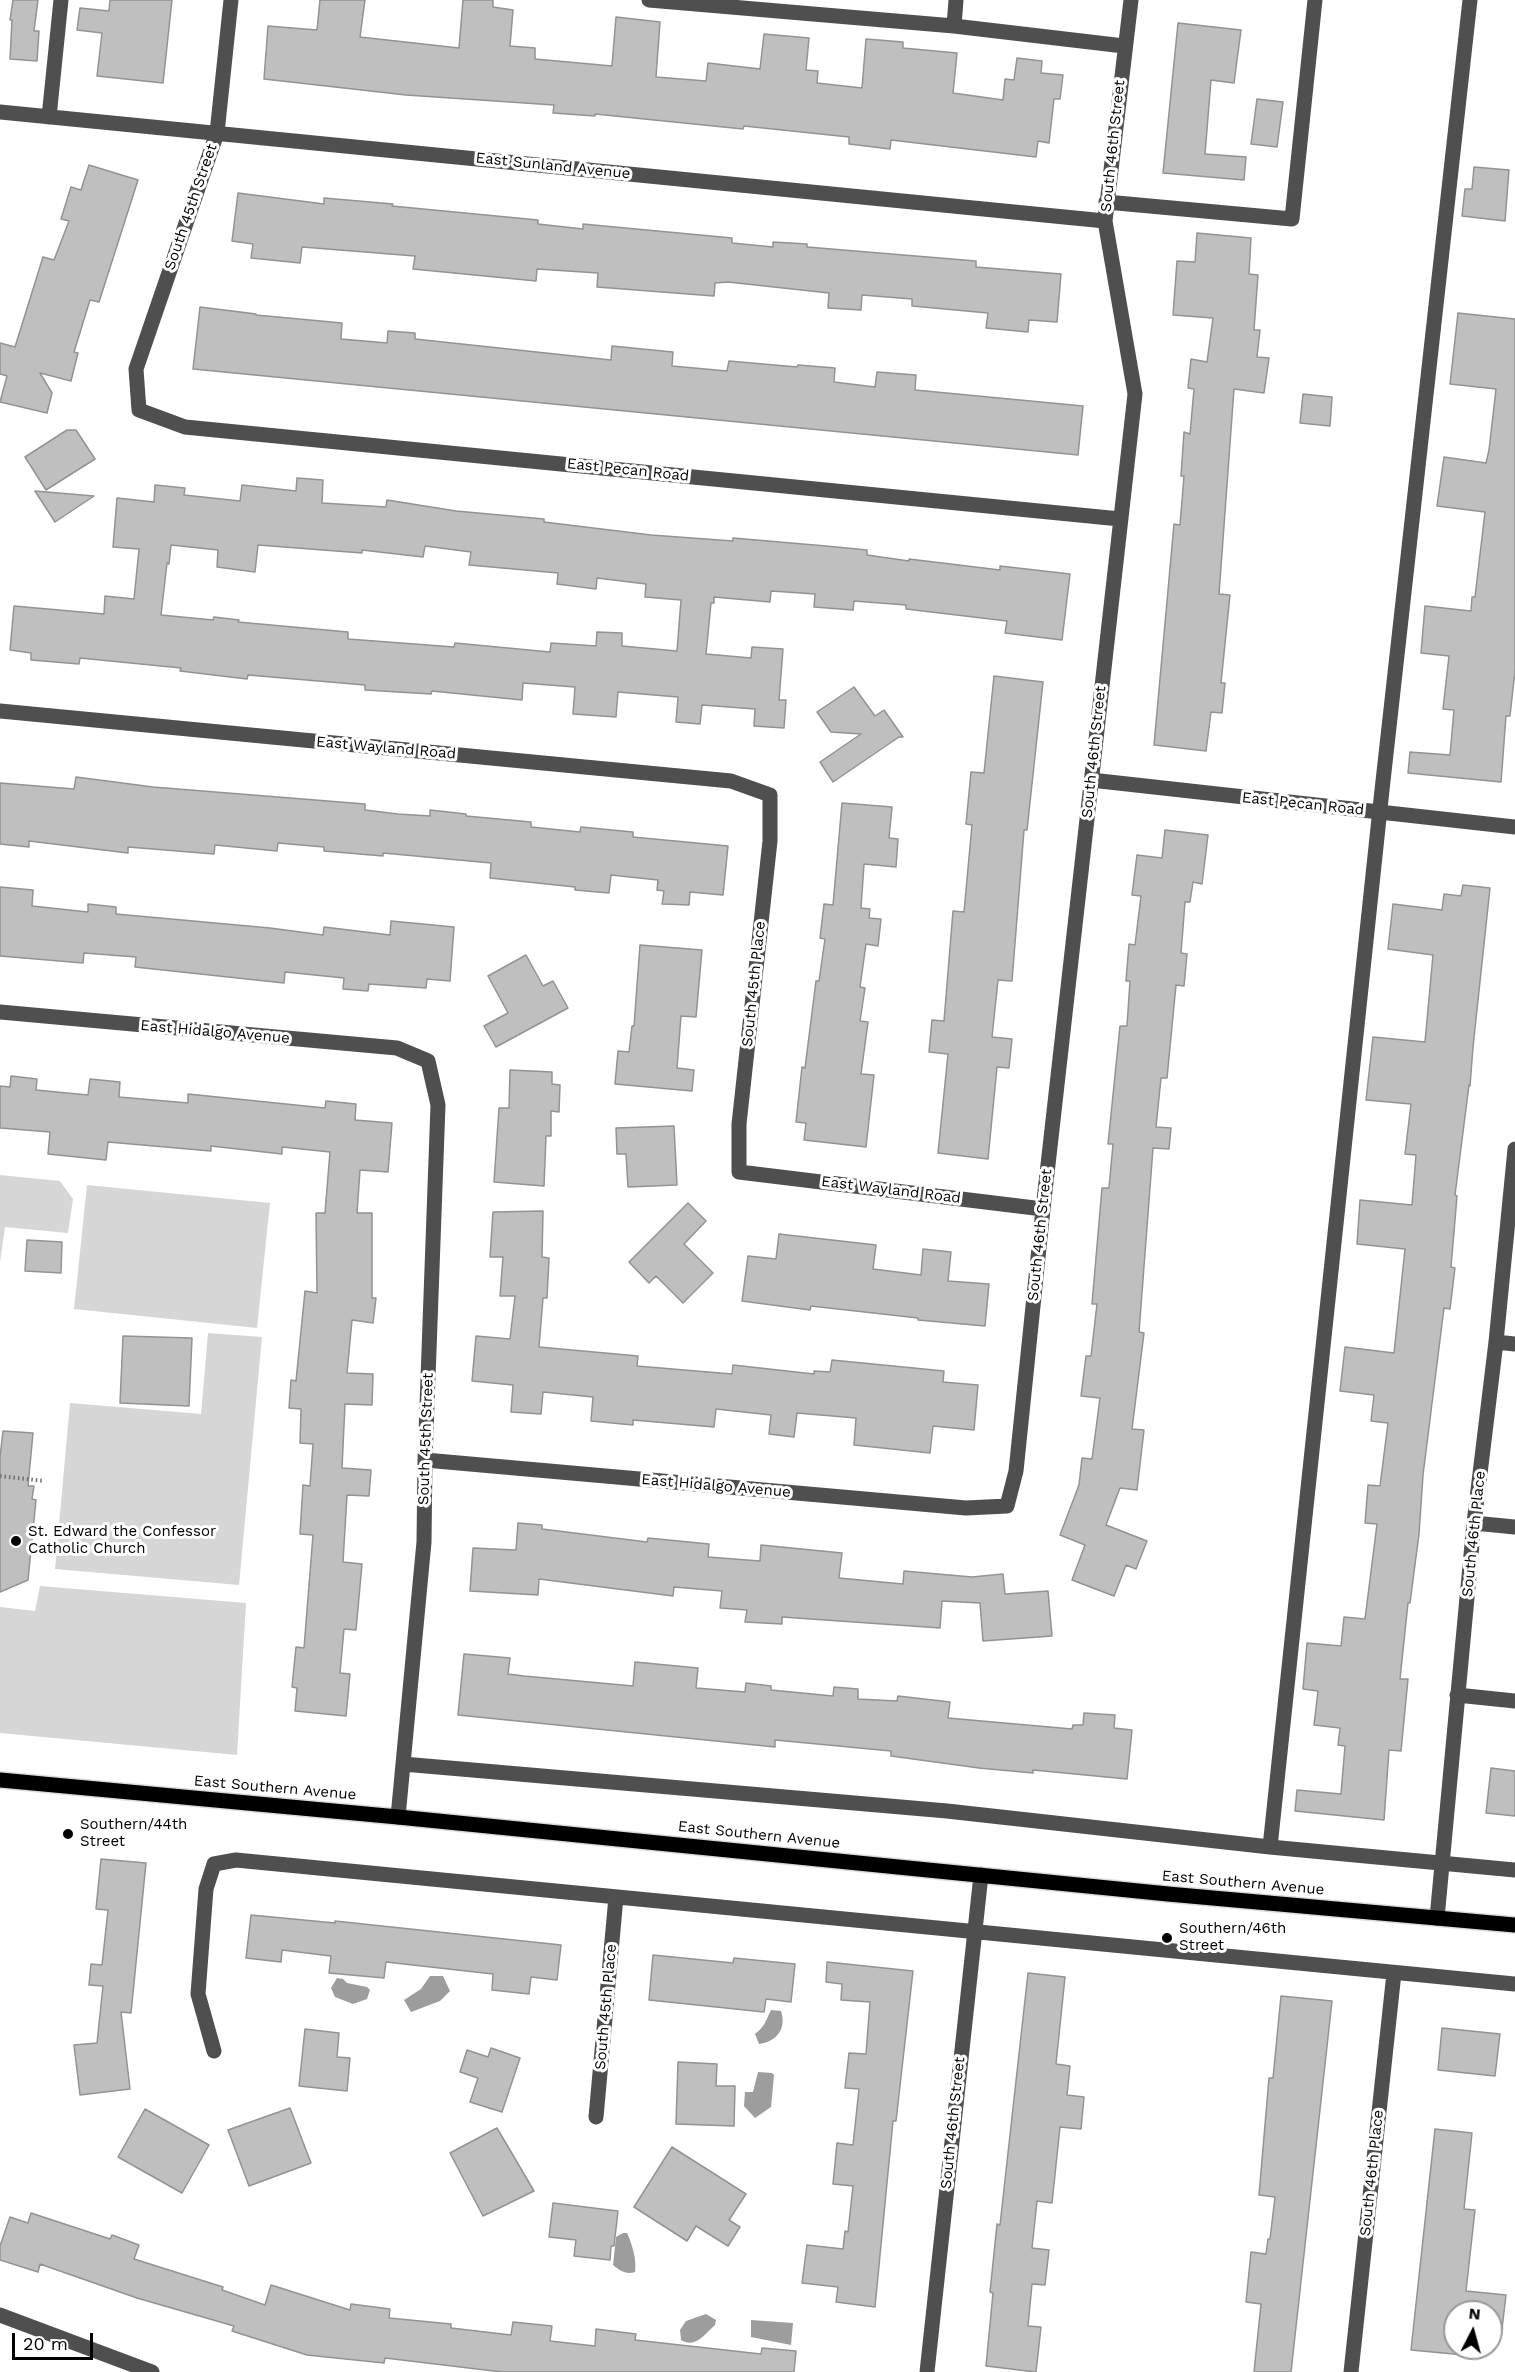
<!DOCTYPE html>
<style>
body{margin:0}
#map{position:relative;width:1515px;height:2372px;overflow:hidden;background:#fff;font-family:"Work Sans",sans-serif}
canvas{display:block}
.north{position:absolute;left:1443px;top:2300px;width:60px;height:60px;box-sizing:border-box;background:#fff;border:2px solid #999;border-radius:50%;rotate:6deg;font-size:16px;font-weight:700;line-height:24px;text-align:center;color:#000}
.north::after{content:'';display:block;margin:auto;width:21px;height:27px;background:#000;clip-path:polygon(50% 0,100% 100%,50% 72%,0 100%)}
.scale{position:absolute;left:12px;top:2333px;width:81px;height:27px;box-sizing:border-box;border:3px solid #000;border-top:0;padding-left:8px;font-size:18px;line-height:21px;white-space:nowrap;color:#000;-webkit-text-stroke:4px #fff;paint-order:stroke}
</style>
<div id="map">
<canvas width="1515" height="2372"></canvas>
<div class="north">N</div>
<div class="scale">20 m</div>
</div>
<script>
const ctx = document.querySelector('canvas').getContext('2d');
ctx.lineJoin = 'round';
function fill(path, color) {
  ctx.fillStyle = color;
  ctx.fill(path, 'evenodd');
}
function trace(path, color, width, dash) {
  ctx.strokeStyle = color;
  ctx.lineWidth = width;
  ctx.lineCap = dash ? 'butt' : 'round';
  ctx.setLineDash(dash || []);
  ctx.stroke(path);
}
function drawText(font, color, halo, rows, align = 'center') {
  ctx.font = font + ' "Work Sans",sans-serif';
  ctx.lineWidth = 6;
  ctx.setLineDash([]);
  ctx.textBaseline = 'middle';
  ctx.strokeStyle = halo;
  ctx.fillStyle = color;
  for (const [text, x, y, turn = 0] of rows) {
    ctx.save();
    ctx.translate(x, y);
    ctx.rotate((+turn || 0) * Math.PI / 180);
    ctx.textAlign = isNaN(turn) ? turn : align;
    if (halo) ctx.strokeText(text, 0, 0);
    ctx.fillText(text, 0, 0);
    ctx.restore();
  }
}
fill(new Path2D(`
 M0,1175L60,1181L73,1199L68,1233L5,1227L0,1262Z
 M87,1185L270,1203L257,1328L74,1309Z
 M208,1333L262,1337L239,1585L55,1569L70,1403L201,1414Z
 M40,1586L246,1603L237,1755L0,1733V1607L35,1611Z`), '#d6d6d6');
fill(new Path2D(`
 M430,1976H443L450,1991L440,2001L411,2012L404,2000L421,1989Z
 M337,1978L343,1979L347,1983L367,1987L370,1990L367,1999L353,2004L335,1997L331,1988Z
 M771,2010L781,2011C787,2029 776,2042 759,2044L755,2034C766,2025 765,2022 771,2010Z
 M758,2072L772,2073L774,2075L771,2107L755,2118L744,2106L745,2092H753Z
 M623,2233H627C632,2244 637,2260 635,2272C626,2275 619,2270 613,2265L616,2237Z
 M706,2314L716,2320L715,2325C705,2334 695,2349 681,2340L680,2330L686,2321Z
 M751,2320L793,2323L791,2345L751,2337Z`), '#9d9d9d');
const building = new Path2D(`
 M13,0H38L34,31H39L37,61L10,59L12,20H10Z
 M110,0H172L163,83L97,76L102,33L77,30L80,8L109,11Z
 M320,0H365L360,37L459,48L463,0H493V7L513,10L510,46L535,48V59L612,66L616,17L660,22L656,77L706,81L708,63L760,69L764,34L809,38L806,70L818,71L817,83L862,88L866,39L903,42V48L957,53L953,93L1003,100L1005,79L1014,80L1017,58L1042,61L1041,73L1063,75L1060,99H1054L1049,143L1038,141L1036,157L891,140L890,149L849,144V137L744,126L743,129L595,114V116L553,113L554,105L406,95L264,79L268,26L317,30Z
 M1178,23L1241,30L1234,83L1211,80L1205,154L1246,157L1244,180L1163,173Z
 M1257,99L1283,102L1277,147L1251,144Z
 M89,165L138,180L99,302L90,300L74,352L78,353L71,381L40,373L52,393L47,413L0,402L7,376L0,374V343L15,347L43,257L54,260L69,221L61,219L71,187L81,190Z
 M1474,167L1509,170L1505,221L1462,216L1465,189H1472Z
 M238,193L324,204V198L393,204L392,206L538,220V224L583,229V224L732,238V243L773,247V242L807,244V247L976,261V267L1061,274L1057,322L1029,320L1028,332L986,328L988,313L912,306V299L862,295L861,310L828,308L829,293L728,282L715,283L714,296L597,287L598,273L537,269L536,281L413,269L415,256L302,247L300,263L251,258L253,244L232,241Z
 M1197,233L1251,238L1249,274L1258,275L1254,330H1260L1257,357L1269,358L1264,393L1234,389L1219,594L1230,595L1221,683H1225L1222,713L1211,712L1206,751L1154,745L1174,524L1180,525L1184,476H1181L1184,432L1190,434L1194,389L1188,388L1191,359L1207,362L1213,318L1173,315L1177,261L1195,262Z
 M200,307L256,314V315L342,323L341,339L387,343L388,331L415,333V339L611,360L612,346L673,352L672,366L727,371L729,361L797,367L798,365L835,368L834,382L875,387L877,372L916,375L915,390L1083,406L1078,455L193,369Z
 M1458,313L1515,319V670L1510,716H1506L1501,782L1408,773L1410,752L1450,755L1454,710L1443,709L1449,656L1421,653L1425,606L1471,611L1472,597H1475L1485,512L1437,506L1444,457L1486,463L1489,450L1496,389L1450,384Z
 M1303,394L1332,397L1330,426L1300,423Z
 M67,430H76L95,459L46,490L25,457Z
 M297,478L323,480L322,503L386,507L387,500L456,511L544,519V522L651,535L733,541V538L826,546L867,550V555L909,561V559L1000,570V566L1070,574L1062,640L1005,633L1007,621L906,609V605L854,601L853,610L814,607L815,594L771,591L770,602L714,597V603H711L706,654L751,658L752,647L783,649L779,700H786L784,728L754,726L755,709L702,705L700,724L676,722L678,697L618,692L616,717L573,714L575,687L523,683L522,700L432,691L431,694L365,690V685L248,675L247,679L180,671L181,668L80,658L79,664L31,660V653L10,650L14,606L104,614L105,596L134,599L139,549L113,547L117,498L154,502L155,485L185,488L184,495L240,501L242,485L296,491ZM171,545L218,550L217,567L255,572L258,545L362,553V550L423,557L425,546L471,552L469,565L558,573L557,584L596,589L597,578L646,584L645,597L681,600L677,651L622,646V633L597,632L596,646L551,643L550,652L455,643L454,647L348,639V632L238,622L239,620L214,617L213,620L161,615L167,563L169,564Z
 M35,491L94,496L55,522Z
 M994,676L1043,682L1027,830H1024L1012,981L998,980L992,1037L1012,1039L1009,1068L997,1067L988,1159L938,1153L948,1054L929,1052L932,1020L944,1021L953,911L964,912L972,825L966,824L971,772L984,773Z
 M854,687L875,716L884,710L903,737H899L833,782L820,762L861,734L831,732L817,712Z
 M76,777L153,787L365,804V810L398,814L430,816V810L466,814V816L531,822V827L580,832L581,827L633,832V837L728,846L723,895L690,892L689,905L662,904L664,891L657,890L658,880L611,875L609,893L575,890V887L490,878L491,863L383,853V856L324,851V847L278,843L277,851L215,845L214,854L128,847V853L29,841V847L0,844V783L74,789Z
 M842,803L892,807L889,838L898,839L896,867L864,864L861,908L870,909L869,918L881,919L878,946L866,944L860,987L865,988L860,1021L868,1022L861,1074L874,1075L866,1147L804,1140L806,1123L796,1122L802,1067L805,1068L816,981H819L825,939L820,938L824,904L833,905Z
 M1165,830L1208,835L1202,884L1193,882L1190,902H1185L1181,953L1187,954L1184,986L1176,985L1167,1078H1161L1156,1127L1171,1128L1169,1149L1153,1148L1139,1332L1144,1333L1132,1429L1144,1430L1137,1490L1120,1488L1106,1525L1147,1541L1136,1569L1126,1565L1114,1596L1072,1580L1085,1545L1060,1535L1079,1485L1082,1458L1092,1459L1100,1398L1081,1396L1086,1356H1091L1097,1304H1092L1102,1188H1109L1113,1144H1108L1120,1026H1127L1130,981H1126L1129,944L1135,945L1141,896L1132,895L1137,855L1162,858Z
 M1463,885L1490,888L1473,1047L1470,1086L1469,1085L1455,1195L1457,1196L1451,1267L1455,1268L1450,1309L1444,1308L1423,1475L1419,1534L1410,1603H1408L1400,1679H1408L1401,1751L1389,1750L1384,1820L1295,1811L1297,1790L1341,1794L1345,1746L1338,1745L1340,1728L1314,1725L1318,1691L1303,1689L1307,1643L1341,1646L1344,1617L1365,1619L1377,1524L1365,1523L1368,1485L1380,1486L1388,1423L1371,1421L1374,1395L1340,1391L1345,1347L1394,1353L1405,1249L1357,1244L1360,1200L1412,1205L1416,1155L1405,1154L1411,1104L1366,1100L1373,1037L1425,1042L1433,955L1388,949L1393,904L1442,910L1444,894L1461,896Z
 M0,887L33,890L32,906L88,912V904L116,907V914L270,928L323,935L324,927L390,935L391,921L454,927L450,981L427,979L426,988L369,984L368,991L343,989L344,978L285,972L284,983L135,967L136,957L84,953L83,963L0,956Z
 M640,945L702,950L696,1017L681,1016L677,1068L694,1070L692,1091L615,1084L618,1051L629,1052L632,1026H634Z
 M526,955L543,986L553,981L568,1008L496,1047L484,1026L508,1013L488,976Z
 M510,1070L552,1072V1084L560,1085L559,1112L551,1111V1136H546L544,1186L494,1182L499,1108H509Z
 M11,1076L37,1079L36,1090L88,1095L90,1079L120,1082L119,1097L188,1103V1094L325,1108L326,1101L356,1104L355,1120L392,1123L388,1172L360,1170L357,1213H372V1298H376L373,1323L352,1320L347,1373L373,1374L372,1405L345,1404L342,1468L371,1470L369,1496L347,1495L343,1562L362,1564L356,1630L344,1629L340,1673L350,1674L346,1716L295,1711L297,1688L292,1687L296,1647L304,1648L313,1535L300,1534L303,1485L310,1486L313,1444L300,1443L301,1409L289,1408L291,1380L296,1381L305,1291L317,1293L316,1213H325L330,1152L282,1147V1154L211,1146V1151L108,1142L106,1160L48,1154L50,1132L0,1128V1086L10,1087Z
 M674,1126L677,1185L628,1187L626,1154H617L616,1128Z
 M688,1203L706,1221L684,1244L713,1273L683,1303L656,1276L649,1283L629,1262Z
 M543,1211L542,1257L549,1258L547,1298H543L539,1347L638,1356L637,1366L732,1374L733,1365L814,1374V1371L830,1372L832,1360L944,1371L943,1382L978,1385L974,1430L933,1426L930,1453L854,1445L856,1418L797,1413L794,1437L769,1434L771,1415L716,1409L714,1427L633,1420V1425L591,1421L593,1397L543,1392L541,1414L511,1412L513,1385L472,1381L476,1336L510,1339L515,1296H500L503,1257H490L493,1212Z
 M779,1234L876,1245L873,1269L921,1275L923,1249L951,1252L948,1281L989,1284L985,1326L918,1320V1318L811,1306L810,1310L742,1301L748,1256L776,1259Z
 M27,1240L62,1242L61,1273L25,1271Z
 M123,1336L192,1338L189,1406L120,1403Z
 M3,1431L33,1433L28,1486H34L32,1499L36,1500L28,1580L0,1592V1457Z
 M518,1523L542,1525V1529L647,1542L648,1538L709,1544L708,1557L760,1561L761,1545L842,1553L839,1578L903,1584L904,1571L972,1577L1003,1574L1005,1594L1048,1591L1052,1636L983,1641L980,1603L942,1601L940,1628L782,1617V1624L745,1622L747,1610L720,1608L722,1591L674,1587L673,1596L539,1579L538,1595L470,1591L473,1548L516,1550Z
 M464,1654L510,1658L508,1674L524,1676L633,1686L635,1662L698,1668L696,1688L745,1692L746,1683L771,1686V1690L833,1696L834,1687L858,1689V1699L897,1701L898,1696L950,1702L948,1718L1072,1729L1073,1725H1083L1084,1713L1115,1715L1114,1728L1132,1730L1127,1779L1033,1770V1773L979,1768L891,1756V1751L775,1740V1747L458,1715Z
 M1491,1768L1515,1771V1816L1486,1813Z
 M101,1859L146,1863L131,2013L121,2012L130,2089L80,2095L74,2045L97,2043L103,1986L89,1985L91,1964L102,1965L108,1910L96,1909Z
 M251,1915L335,1923V1921L561,1945L557,1980L531,1977L529,1994L492,1990L493,1974L386,1962L384,1978L329,1973L331,1956L282,1950L281,1962L246,1958Z
 M653,1955L733,1963L734,1958L795,1964L791,2002L766,1999L764,2012L649,2000Z
 M827,1962L913,1971L896,2121H893L875,2307L836,2302L838,2287L802,2283L807,2245L843,2249L845,2231L848,2232L853,2186L833,2184L837,2143L853,2145L859,2089L845,2088L849,2053L866,2054L870,2002L841,2000L842,1984L826,1982Z
 M1028,1973L1065,1977L1056,2064L1070,2066L1067,2095L1084,2097L1081,2129L1060,2127L1052,2203L1037,2201L1032,2248L1049,2250L1045,2285L1032,2284L1028,2326L1041,2327L1036,2372L986,2366L993,2293L990,2292L997,2224L1000,2225Z
 M1281,1996L1332,2001L1291,2372H1254L1261,2304L1246,2302L1251,2252L1266,2254L1268,2239H1270L1275,2197L1259,2195L1269,2078H1273Z
 M1442,2028L1500,2034L1495,2076L1438,2070Z
 M305,2029L339,2033L337,2057L350,2058L347,2091L299,2086Z
 M491,2048L520,2058L502,2112L470,2102L478,2078L460,2072L467,2050L488,2057Z
 M678,2062L717,2064L716,2086H735L734,2126L676,2124Z
 M290,2108L311,2163L249,2186L228,2130Z
 M145,2109L209,2145L182,2193L118,2157Z
 M497,2128L534,2191L483,2216L450,2153Z
 M1435,2129L1472,2133L1464,2209L1475,2210L1466,2291L1506,2295L1502,2329L1491,2328V2312H1455V2348H1465L1464,2355L1411,2350Z
 M672,2147L746,2194L729,2220L740,2227L728,2246L696,2226L687,2241L634,2207Z
 M553,2203L618,2211L614,2246H611L610,2260L574,2256L576,2240L549,2237Z
 M31,2213L110,2239L112,2235L139,2245L134,2259L223,2287L222,2290L265,2305L271,2285L350,2310L351,2304L390,2309L389,2318L451,2324V2328L511,2335L513,2322L552,2326L550,2341L595,2346L596,2329L636,2334L635,2340L761,2354L762,2348L796,2351L794,2372H502L385,2358L384,2363L307,2355L232,2331L234,2326L137,2298L40,2264L38,2272L0,2260V2246L10,2217L28,2223Z`);
fill(building, '#bfbfbf');
trace(building, '#939393', 1.5);
const major = new Path2D(`
 M0,1780L398,1817L1168,1894L1515,1925`);
trace(major, '#dbdbdb', 18);
trace(new Path2D(`
 M0,1476L44,1481`), '#717171', 4, [1.5, 3]);
trace(new Path2D(`
 M231,0L217,133L136,369L139,410L185,427L1120,519
 M649,0L954,26L1124,46
 M954,26L956,0
 M0,112L1105,221
 M49,117L61,0
 M1106,202L1292,219L1315,0
 M0,711L731,781L770,795V841L739,1124V1172L1043,1209
 M1091,780L1515,827
 M0,1012L397,1048L428,1061L438,1105L425,1460L424,1542L398,1817
 M1496,1342L1515,1344
 M425,1460L966,1508L1007,1506L1016,1471L1043,1209L1135,394L1105,221L1131,0
 M1474,1523L1515,1527
 M1457,1695L1515,1701
 M403,1764L947,1811L1270,1847L1515,1870
 M1270,1847L1382,790L1470,0
 M1437,1918L1474,1523L1496,1342L1515,1149
 M214,2051L198,1994L206,1889L214,1864L236,1860L1515,1984
 M596,2117L616,1897
 M0,2315L152,2372
 M927,2372L981,1875
 M1351,2372L1394,1973`), '#4f4f4f', 15);
trace(major, '#000', 15);
for (const [x, y, r, color] of [
 [16,1541,6,"#000"],
 [68,1834,6,"#000"],
 [1167,1938,6,"#000"]
]) {
  const dot = new Path2D();
  dot.arc(x, y, r, 0, 2 * Math.PI);
  ctx.fillStyle = color;
  ctx.fill(dot);
  trace(dot, '#fff', 2);
}
drawText('15px', '#000', '#fff', [
 ["South 46th Street",1113,146,-84],
 ["East Sunland Avenue",553,166,6],
 ["South 45th Street",191,207,-71],
 ["East Pecan Road",628,470,6],
 ["East Wayland Road",386,748,5],
 ["South 46th Street",1094,752,-84],
 ["East Pecan Road",1303,804,6],
 ["South 45th Place",754,984,-84],
 ["East Hidalgo Avenue",215,1032,5],
 ["East Wayland Road",891,1190,7],
 ["South 46th Street",1040,1235,-84],
 ["South 45th Street",426,1439,-88],
 ["East Hidalgo Avenue",716,1486,5],
 ["South 46th Place",1474,1534,-84],
 ["East Southern Avenue",275,1788,5],
 ["East Southern Avenue",759,1835,6],
 ["East Southern Avenue",1243,1883,5],
 ["South 45th Place",606,2007,-85],
 ["South 46th Street",953,2123,-84],
 ["South 46th Place",1372,2173,-84]
]);
drawText('15px', '#000', '#fff', [
 ["St. Edward the Confessor",28,1532],
 ["Catholic Church",28,1549],
 ["Southern/44th",80,1825],
 ["Street",80,1842],
 ["Southern/46th",1179,1929],
 ["Street",1179,1946]
], 'left');
</script>
